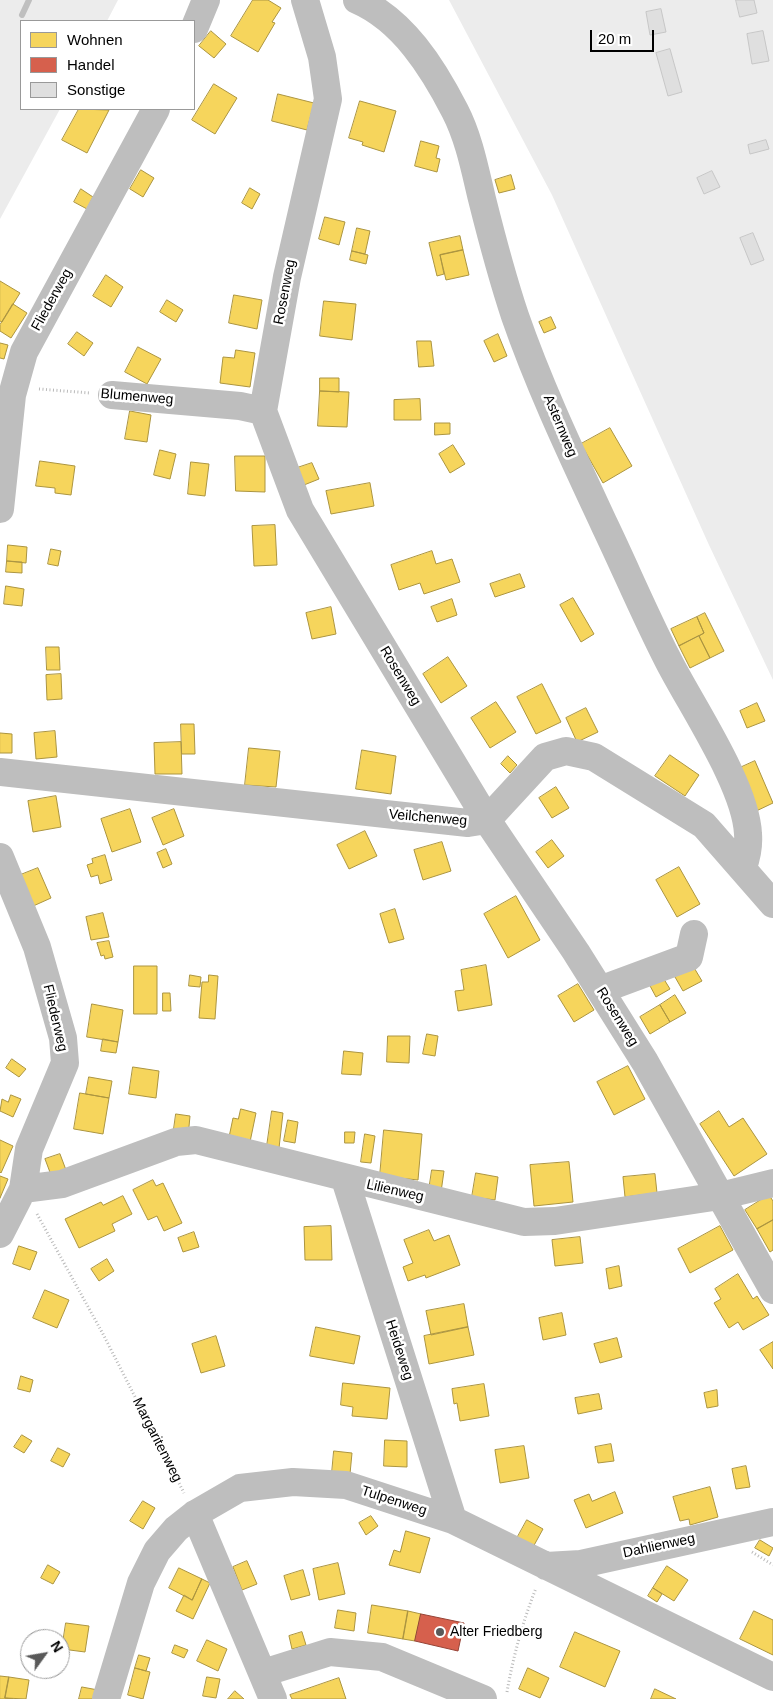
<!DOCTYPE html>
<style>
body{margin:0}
#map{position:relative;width:773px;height:1699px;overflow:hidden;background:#fff;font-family:Helvetica,sans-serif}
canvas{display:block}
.legend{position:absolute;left:20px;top:20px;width:175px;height:90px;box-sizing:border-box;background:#fff;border:1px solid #999;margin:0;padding:6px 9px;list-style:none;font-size:15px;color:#000}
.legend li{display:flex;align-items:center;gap:10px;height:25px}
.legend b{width:25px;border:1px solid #999}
.north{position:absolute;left:20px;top:1629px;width:50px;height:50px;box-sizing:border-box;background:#fff;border:1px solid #999;border-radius:50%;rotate:58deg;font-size:14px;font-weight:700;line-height:20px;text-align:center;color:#000}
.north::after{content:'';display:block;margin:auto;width:18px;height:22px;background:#595959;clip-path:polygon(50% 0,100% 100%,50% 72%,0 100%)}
.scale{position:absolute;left:590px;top:30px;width:64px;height:22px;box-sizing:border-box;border:2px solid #000;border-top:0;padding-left:6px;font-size:15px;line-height:18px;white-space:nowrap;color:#000;-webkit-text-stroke:4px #fff;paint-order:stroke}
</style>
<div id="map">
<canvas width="773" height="1699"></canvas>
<ul class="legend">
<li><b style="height:14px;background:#f6d55c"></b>Wohnen</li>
<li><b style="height:14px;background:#d6604d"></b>Handel</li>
<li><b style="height:14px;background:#dfdfdf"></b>Sonstige</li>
</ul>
<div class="north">N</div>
<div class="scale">20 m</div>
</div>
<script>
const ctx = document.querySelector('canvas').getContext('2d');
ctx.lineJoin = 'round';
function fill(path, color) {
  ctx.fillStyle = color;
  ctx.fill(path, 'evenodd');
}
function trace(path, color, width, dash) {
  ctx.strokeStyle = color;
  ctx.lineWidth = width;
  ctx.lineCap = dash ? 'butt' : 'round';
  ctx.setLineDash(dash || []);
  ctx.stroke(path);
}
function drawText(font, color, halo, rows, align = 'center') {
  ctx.font = font + ' Helvetica,sans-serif';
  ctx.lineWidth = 5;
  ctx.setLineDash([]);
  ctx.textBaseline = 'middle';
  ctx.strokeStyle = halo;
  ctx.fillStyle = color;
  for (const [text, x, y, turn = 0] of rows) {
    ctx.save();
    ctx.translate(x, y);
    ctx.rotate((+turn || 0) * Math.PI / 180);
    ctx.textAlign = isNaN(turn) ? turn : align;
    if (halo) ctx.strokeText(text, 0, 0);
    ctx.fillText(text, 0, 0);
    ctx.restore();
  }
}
fill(new Path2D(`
 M0,0H118L107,21H21V109H60L0,219Z
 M449,0H773V680L709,545L552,195Z`), '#ececec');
const homes = new Path2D(`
 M253,0H268L281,8L272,22L275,23L258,52L231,36Z
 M211,31L226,44L214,58L199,46Z
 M214,84L237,98L215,134L192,120Z
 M278,94L314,103L307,130L272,121Z
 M360,101L396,111L384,152L362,145L363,142L349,138Z
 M79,109L109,110L87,153L62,140Z
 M421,141L439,146L436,158L440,159L437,172L415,166Z
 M141,170L154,178L143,197L130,189Z
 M511,175L515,189L499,193L495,180Z
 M250,188L260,194L252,209L242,203Z
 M81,189L93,197L87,209L74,202Z
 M325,217L345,222L339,245L319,239Z
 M357,228L370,231L365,254L352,251Z
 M460,236L463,250L440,255L444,274L437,276L429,243Z
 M463,250L469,275L446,280L440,255Z
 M352,251L368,255L366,264L350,260Z
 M106,275L123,287L111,307L93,296Z
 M0,281L20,293L2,322L0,321Z
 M234,295L262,300L257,329L229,323Z
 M167,300L183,310L176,322L160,312Z
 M324,301L356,304L352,340L320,336Z
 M13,304L27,313L11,338L0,331V325Z
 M551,317L556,328L544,333L539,322Z
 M77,332L93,343L84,356L68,344Z
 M498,334L507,356L494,362L484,341Z
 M417,341H431L434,366L419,367Z
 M0,343L8,345L4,359L0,358Z
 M138,347L161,359L147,384L125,372Z
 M236,350L255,353L250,387L220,383L223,357L234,358Z
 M320,378H339V392L320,391Z
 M320,391L349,392L347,427L318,426Z
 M420,399L421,420H394V400Z
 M130,411L151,415L147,442L125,439Z
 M435,423H450V434L435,435Z
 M610,428L632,466L603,483L581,444Z
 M453,445L465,464L450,473L439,454Z
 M160,450L176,454L170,479L154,475Z
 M235,456H265V492L236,491Z
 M40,461L75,466L71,495L55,493V488L36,486Z
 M191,462L209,464L205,496L188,494Z
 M312,463L319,479L304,485L297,468Z
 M370,483L374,506L331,514L326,491Z
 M275,525L277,565L254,566L252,526Z
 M8,545L27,547L26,563L7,561Z
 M51,549L61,551L58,566L48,564Z
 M432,551L436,564L452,559L460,582L424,594L420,583L399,590L391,565Z
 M7,561L22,562V573L6,572Z
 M520,574L525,587L495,597L490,584Z
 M6,586L24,589L22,606L4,604Z
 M573,598L594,634L581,642L560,605Z
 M452,599L457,615L437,622L431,607Z
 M331,607L336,634L312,639L306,613Z
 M705,613L724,651L710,658L699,636L704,633L697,617Z
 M697,617L704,633L679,646L671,629Z
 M699,636L710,658L690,668L679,646Z
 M46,647H59L60,670H47Z
 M448,657L467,686L441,703L423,674Z
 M61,674L62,699L47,700L46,675Z
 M542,684L561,722L536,734L517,697Z
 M496,702L516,732L490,748L471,718Z
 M757,703L765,721L747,728L740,711Z
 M586,708L598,732L577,742L566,718Z
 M181,724H194L195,754H182Z
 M55,731L57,757L36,759L34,733Z
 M0,733L12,734V753H0Z
 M181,742L182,774H155L154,743Z
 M249,748L280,751L276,787L245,785Z
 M362,750L396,756L391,794L356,789Z
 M670,755L699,775L685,796L655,776Z
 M508,756L517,765L510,773L501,764Z
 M755,761L773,803L752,813L733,771Z
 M556,787L569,808L552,818L539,798Z
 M56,796L61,827L33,832L28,801Z
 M130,809L141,842L112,852L101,819Z
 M174,809L184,836L163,845L152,818Z
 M365,831L377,856L349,869L337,845Z
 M552,840L564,856L548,868L536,852Z
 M442,842L451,871L423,880L414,850Z
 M166,849L172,864L163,868L157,853Z
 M105,855L112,880L100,884L98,875L91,877L87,865L93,863L92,859Z
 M679,867L700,904L677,917L656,880Z
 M38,868L51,898L31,907L18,876Z
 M516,896L540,940L508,958L484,914Z
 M395,909L404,939L389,943L380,914Z
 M103,913L109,937L91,940L86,917Z
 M109,941L113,957L105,959L104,955L101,956L97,943Z
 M486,965L492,1005L458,1011L455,991L464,990L461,970Z
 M134,966H157V1014H134Z
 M693,966L702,981L683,991L675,977Z
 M190,975L201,977L200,987L189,986Z
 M209,975L218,976L215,1019L199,1018L202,982H208Z
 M662,976L670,989L656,997L649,984Z
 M578,984L594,1010L574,1022L558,996Z
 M163,993H170L171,1011H163Z
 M675,995L686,1013L670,1022L660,1005Z
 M92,1004L123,1010L118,1042L87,1037Z
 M660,1005L670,1022L650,1034L640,1017Z
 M427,1034L438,1036L435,1056L423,1054Z
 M388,1036H410L409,1063L387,1062Z
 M103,1039L118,1042L116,1053L101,1051Z
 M344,1051L363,1053L361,1075L342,1074Z
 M12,1059L26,1069L19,1077L6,1068Z
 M628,1066L645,1099L614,1115L597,1082Z
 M133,1067L159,1071L156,1098L129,1094Z
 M89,1077L112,1081L109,1098L86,1094Z
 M80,1093L109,1098L103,1134L74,1129Z
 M11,1095L21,1099L13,1117L0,1111L2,1099L8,1102Z
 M241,1109L256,1113L250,1142H228L233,1118L238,1119Z
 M272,1111L283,1113L279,1148L267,1146Z
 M719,1111L729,1127L743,1118L767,1154L734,1176L700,1124Z
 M176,1114L190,1116L188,1137L173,1136Z
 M288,1120L298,1122L295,1143L284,1141Z
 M384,1130L422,1134L418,1180L380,1176Z
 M345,1132H355L354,1143H345Z
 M365,1134L375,1136L371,1163L361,1162Z
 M0,1140L13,1146L1,1173L0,1172Z
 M60,1154L66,1170L51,1175L45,1159Z
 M569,1162L573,1202L534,1206L530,1165Z
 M432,1170L444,1171L441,1192L429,1190Z
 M476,1173L498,1177L495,1200L472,1197Z
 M655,1174L657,1193L625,1197L623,1177Z
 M0,1176L8,1179L0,1198Z
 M153,1180L156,1186L163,1183L182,1223L164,1231L157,1216L148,1220L133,1190Z
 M769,1195L773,1201V1220L757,1229L745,1210Z
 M123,1196L132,1214L112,1224L115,1231L79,1248L65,1219L101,1202L103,1205Z
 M773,1220V1250L770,1252L757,1229Z
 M331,1226L332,1260H305L304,1227Z
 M720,1226L733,1250L690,1273L678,1249Z
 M429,1230L434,1241L449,1235L460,1265L426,1278L425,1275L408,1281L403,1267L413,1263L404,1240Z
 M194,1232L199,1247L183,1252L178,1238Z
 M580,1237L583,1263L555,1266L552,1240Z
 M19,1246L37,1252L30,1270L13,1264Z
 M107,1259L114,1271L99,1281L91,1269Z
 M619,1266L622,1286L609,1289L606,1269Z
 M738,1274L753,1299L757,1296L769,1315L743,1330L738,1322L729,1328L714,1303L721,1299L715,1289Z
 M45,1290L69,1300L57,1328L33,1318Z
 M464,1304L468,1327L431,1335L426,1311Z
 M562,1313L566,1335L543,1340L539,1318Z
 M316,1327L360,1336L354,1364L310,1356Z
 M468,1327L474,1355L429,1364L424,1336Z
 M216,1336L225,1366L201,1373L192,1344Z
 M617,1338L622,1357L600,1363L594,1344Z
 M773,1342V1369L760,1350Z
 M21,1376L33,1380L30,1392L18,1389Z
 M343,1383L390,1388L387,1419L352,1416L353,1407L341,1405Z
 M484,1384L489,1416L460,1421L457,1403L454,1404L452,1389Z
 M717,1390L718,1406L707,1408L704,1393Z
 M599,1394L602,1409L578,1414L575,1398Z
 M22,1435L32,1441L24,1453L14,1447Z
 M385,1440L407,1441V1467L384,1466Z
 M611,1444L614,1461L598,1463L595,1447Z
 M524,1446L529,1478L500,1483L495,1450Z
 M58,1448L70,1454L63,1467L51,1461Z
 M334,1451L352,1453L350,1474L332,1473Z
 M746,1466L750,1487L736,1489L732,1469Z
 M710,1487L718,1517L690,1525L689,1519L680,1521L673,1497Z
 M615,1492L623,1513L586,1528L574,1500L589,1494L592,1501Z
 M143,1501L155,1508L143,1529L130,1521Z
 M371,1516L378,1526L366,1535L359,1523Z
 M527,1520L543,1529L532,1549L516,1540Z
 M406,1531L430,1538L420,1573L389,1565L394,1550L400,1552Z
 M760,1540L773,1548L769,1556L755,1548Z
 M247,1561L257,1584L242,1590L233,1567Z
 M338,1563L345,1594L319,1600L313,1569Z
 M48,1565L60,1572L53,1584L41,1578Z
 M667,1566L688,1580L674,1601L653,1588Z
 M179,1568L202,1579L192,1600L169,1588Z
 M303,1570L310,1595L291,1600L284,1576Z
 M202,1579L210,1583L193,1619L176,1611L184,1595L192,1600Z
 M653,1588L662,1594L657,1602L648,1596Z
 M372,1605L408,1611L403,1639L368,1633Z
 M338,1610L356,1613L354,1631L335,1628Z
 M408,1611L421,1614L415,1641L403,1639Z
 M754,1611L773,1620V1655L740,1639Z
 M66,1623L89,1626L85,1652L62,1649Z
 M302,1632L306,1645L292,1649L289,1636Z
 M575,1632L620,1651L605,1687L560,1667Z
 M207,1640L227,1649L218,1671L197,1661Z
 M175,1645L188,1650L184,1658L172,1653Z
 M139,1655L150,1658L146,1671L135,1668Z
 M135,1668L150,1672L143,1699L128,1695Z
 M528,1668L549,1678L540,1698L519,1689Z
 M0,1676L9,1677L5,1698L13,1699H0Z
 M9,1677L29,1680L26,1699L5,1698Z
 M207,1677L220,1679L216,1698L203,1696Z
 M339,1678L346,1699H292L290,1695Z
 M82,1687L98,1690L96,1699H79Z
 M655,1689L676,1699H651Z
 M235,1691L244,1699H228Z`);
fill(homes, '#f6d55c');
trace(homes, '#ac9540', 1);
const shops = new Path2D(`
 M421,1614L464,1623L458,1651L415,1641Z`);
fill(shops, '#d6604d');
trace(shops, '#964336', 1);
trace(new Path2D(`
 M22,15L29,0`), '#bfbfbf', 6);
const building = new Path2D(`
 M736,0H754L757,13L740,17Z
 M661,9L666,32L650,35L646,12Z
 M763,31L769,61L752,64L747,34Z
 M670,49L682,92L668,96L656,53Z
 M766,140L769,149L750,154L748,145Z
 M712,171L720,187L704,194L697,178Z
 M753,233L764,260L751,265L740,238Z`);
fill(building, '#dfdfdf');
trace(building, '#c7c7c7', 1);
trace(new Path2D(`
 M39,389L90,393
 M37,1214L103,1334L184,1493
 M752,1552L773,1565
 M507,1692C513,1657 523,1621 536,1588`), '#b9b9b9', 3, [1, 2.5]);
trace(new Path2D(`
 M305,0L322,57L328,99L287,277L263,411L300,510L487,820L576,952L645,1062L773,1290
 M357,0C403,20 433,68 455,111C469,138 475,170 482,199C492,239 502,277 515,316C540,388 573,457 605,526C626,570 645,615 667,658C690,704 746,785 748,834C749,846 747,856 743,867
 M194,29L206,0
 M112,395L240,406L263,411
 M0,509L12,395L24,352L156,109
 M0,772L468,823L487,820L545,757L566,751L594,757L704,825L773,904
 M0,857L37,947L63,1038L65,1063L29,1149L23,1189L0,1234
 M600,990L689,957L694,934
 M345,1179L453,1520
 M23,1189L62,1184L176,1142L196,1140L524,1222L555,1221L720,1196L773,1183
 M195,1514L273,1699
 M546,1566L581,1564L773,1522
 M263,1673L330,1652L382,1657L483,1699
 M106,1699L141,1583L157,1551L176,1529L195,1514L240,1488L293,1482L346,1485L453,1520L773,1677`), '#bebebe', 28);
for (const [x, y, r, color] of [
 [440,1632,5,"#595959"]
]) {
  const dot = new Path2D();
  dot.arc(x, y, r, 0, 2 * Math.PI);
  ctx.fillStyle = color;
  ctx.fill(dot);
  trace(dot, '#fff', 2);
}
drawText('14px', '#000', '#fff', [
 ["Rosenweg",285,292,-79],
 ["Fliederweg",52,300,-61],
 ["Blumenweg",137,397,5],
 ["Asternweg",560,426,67],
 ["Rosenweg",400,676,59],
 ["Veilchenweg",428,818,5],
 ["Rosenweg",617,1017,58],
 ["Fliederweg",55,1018,77],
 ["Lilienweg",395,1191,13],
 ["Heideweg",399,1350,72],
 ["Margaritenweg",157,1440,63],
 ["Tulpenweg",394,1501,18],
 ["Dahlienweg",659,1546,-12]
]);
drawText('14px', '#000', '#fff', [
 ["Alter Friedberg",450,1632]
], 'left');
</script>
